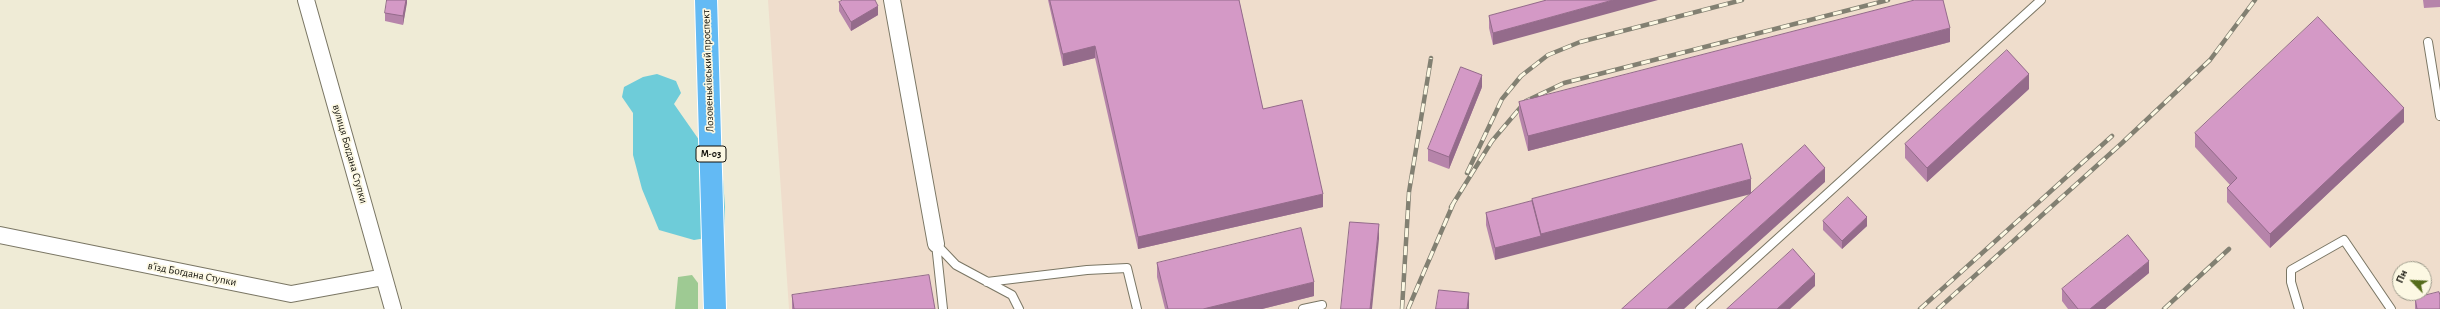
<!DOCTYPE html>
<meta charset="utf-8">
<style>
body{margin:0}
#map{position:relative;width:2440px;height:309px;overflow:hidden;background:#efebd6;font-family:"Alegreya Sans",sans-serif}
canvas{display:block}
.north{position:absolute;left:2392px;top:261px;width:40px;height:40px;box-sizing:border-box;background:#fcf8e3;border:1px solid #9e9c8c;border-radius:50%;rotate:294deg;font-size:11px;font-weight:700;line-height:16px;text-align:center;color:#12110a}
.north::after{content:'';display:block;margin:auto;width:14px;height:18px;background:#556c1b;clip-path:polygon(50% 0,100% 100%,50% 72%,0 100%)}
</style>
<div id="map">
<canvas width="2440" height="309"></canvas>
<div class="north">Пн</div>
</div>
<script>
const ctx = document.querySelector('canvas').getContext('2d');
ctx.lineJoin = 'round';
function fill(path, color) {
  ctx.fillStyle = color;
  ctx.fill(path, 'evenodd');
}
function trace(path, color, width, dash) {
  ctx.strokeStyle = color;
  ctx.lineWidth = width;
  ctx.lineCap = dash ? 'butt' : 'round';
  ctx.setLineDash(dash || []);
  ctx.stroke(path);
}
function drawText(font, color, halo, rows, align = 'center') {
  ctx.font = font + ' "Alegreya Sans",sans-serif';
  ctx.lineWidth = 3.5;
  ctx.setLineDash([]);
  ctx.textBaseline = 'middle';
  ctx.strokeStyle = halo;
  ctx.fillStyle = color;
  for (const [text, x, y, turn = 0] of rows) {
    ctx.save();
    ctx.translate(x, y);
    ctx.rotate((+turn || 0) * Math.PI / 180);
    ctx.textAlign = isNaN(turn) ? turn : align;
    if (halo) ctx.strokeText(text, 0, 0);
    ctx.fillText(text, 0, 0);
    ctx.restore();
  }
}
fill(new Path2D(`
 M768,0H2440V309H789ZM2400,269H2424V293H2400Z`), '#efddcc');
fill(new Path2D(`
 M692,275L698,283V309H675L678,277Z`), '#9eca93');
fill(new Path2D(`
 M657,74L676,81L681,93L674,104L704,147L722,165L725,207L724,235L694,240L659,230L642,189L633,155V113L622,97L624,87L643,77Z`), '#6eccd9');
const service = new Path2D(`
 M2428,42L2440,116
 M936,244L956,265L1012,295L1019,309
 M936,244L943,309
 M987,282L1087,270L1127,268L1137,309
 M1303,309L1322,305
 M1700,309L2041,0
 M2299,309L2291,282V270L2344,240L2391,309`);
const minor = new Path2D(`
 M306,0L393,309
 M892,0L936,244
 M0,235L291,294L384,277`);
const trunk = new Path2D(`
 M706,0L715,309`);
trace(service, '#7a7664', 10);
trace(minor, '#7a7664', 18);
trace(trunk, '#fff', 24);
trace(service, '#fff', 8);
trace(minor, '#fff', 16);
trace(trunk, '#63baf4', 22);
const rail = new Path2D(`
 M1467,173L1502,99L1521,76L1548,55L1580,42L1742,0
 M1451,207L1492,141L1526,101L1564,83L1888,0
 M1402,309L1409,192L1431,58
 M1408,309L1454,202
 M1920,309L2112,136
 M1938,309L2122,143L2210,60L2255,0
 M2164,309L2229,249`);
trace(rail, '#828072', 4.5);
trace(rail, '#fcf8e3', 3, [9]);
fill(new Path2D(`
 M407,0L403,25L385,21V13Z
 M1048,0H1239L1263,109L1323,207L1138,249L1095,58L1063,66Z
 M1547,0L1493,45L1489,28V16Z
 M2423,0H2440V7L2424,8Z
 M839,2L878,15L851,31L839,11Z
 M1950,42L1528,151L1519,116V102Z
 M1482,87L1449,169L1428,161V149Z
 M2029,89L1927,182L1905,158V144Z
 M2404,122L2270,248L2227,202V188L2230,185L2195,147V133Z
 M1742,144L1495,260L1486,225V213L1532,201V199Z
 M1823,221L1867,226L1842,249L1823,230Z
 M1157,263L1314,296L1262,309H1165L1157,277Z
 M2149,273L2105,309H2068L2062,301V289Z
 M792,295L935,309H792Z
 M2415,298L2440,309H2415Z`), '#b684aa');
fill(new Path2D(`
 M406,0H407V3L403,25V16Z
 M1613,0H1658L1493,45V33Z
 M878,6V15L851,31V22Z
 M1950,28V42L1528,151V136Z
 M1095,46V58L1063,66V54Z
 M2029,74V89L1927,182V168Z
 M1482,75V87L1449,169V157Z
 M2404,108V122L2270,248V234Z
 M1825,168V182L1684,309H1667Z
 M1751,179V194L1495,260V248L1541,236V234Z
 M1323,194V207L1138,249V237Z
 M1867,217V226L1842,249V241Z
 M1379,224V239L1372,309H1370Z
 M2149,261V273L2105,309H2090Z
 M1815,274V286L1790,309H1777Z
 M1314,282V296L1262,309H1203Z
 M1469,293V309H1467Z`), '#946b8b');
const building = new Path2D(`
 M387,0H406L403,16L385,13Z
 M843,0H875L878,6L851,22L839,2Z
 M1050,0H1239L1263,109L1302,100L1323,194L1138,237L1095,46L1063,54Z
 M1547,0H1613L1493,33L1489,16Z
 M1915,0H1943L1950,28L1528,136L1519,102Z
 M2318,17L2404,108L2270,234L2227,188L2237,178L2195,133Z
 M2007,50L2029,74L1927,168L1905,144Z
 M1461,67L1482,75L1449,157L1428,149Z
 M1742,144L1751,179L1541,234L1532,199Z
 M1805,145L1825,168L1667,309H1622Z
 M1848,197L1867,217L1842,241L1823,221Z
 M1532,201L1541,236L1495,248L1486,213Z
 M1350,222L1379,224L1370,309H1341Z
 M1301,228L1314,282L1203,309H1168L1157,263Z
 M2128,235L2149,261L2090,309H2078L2062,289Z
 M1793,249L1815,274L1777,309H1727Z
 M929,275L935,309H794L792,295Z
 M1439,290L1469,293L1467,309H1436Z
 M2439,292L2440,295V309H2417L2415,298Z`);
fill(building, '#d499c6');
trace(building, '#946b8b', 1);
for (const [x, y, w] of [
 [711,154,30]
]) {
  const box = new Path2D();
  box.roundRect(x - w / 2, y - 8, w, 16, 3);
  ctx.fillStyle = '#fcf8e3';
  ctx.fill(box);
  trace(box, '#12110a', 1);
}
drawText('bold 10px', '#12110a', null, [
 ["М-03",711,154]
]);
drawText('11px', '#12110a', '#fcf8e3', [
 ["Лозовеньківський проспект",708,71,-92],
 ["вулиця Богдана Ступки",350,154,74],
 ["в'їзд Богдана Ступки",192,274,11]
]);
</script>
